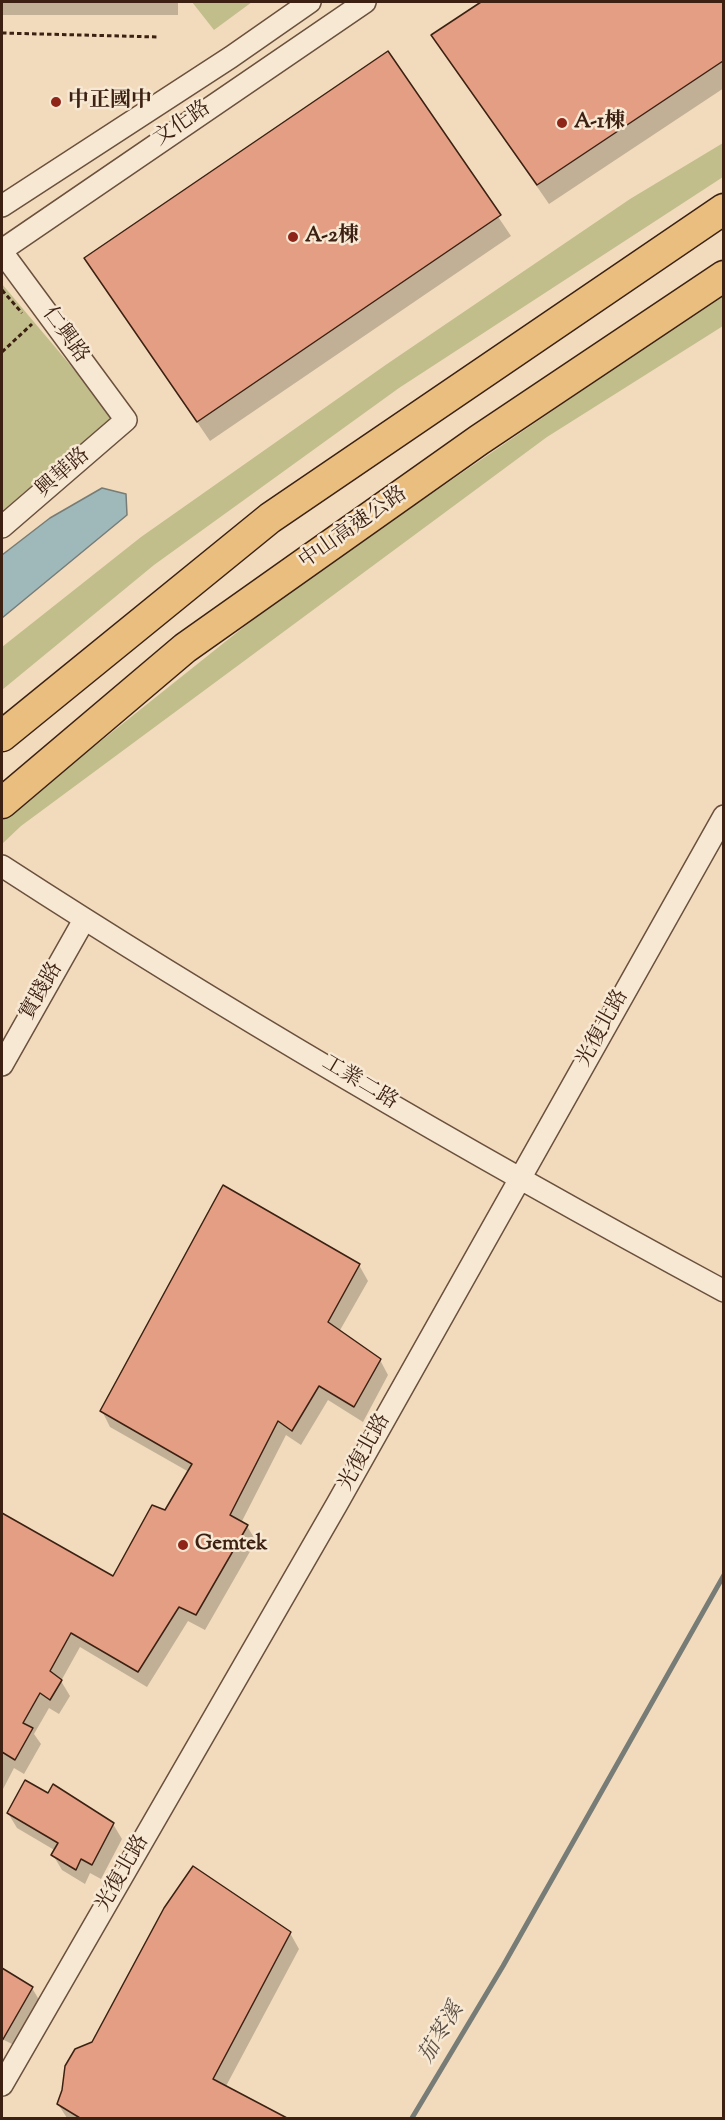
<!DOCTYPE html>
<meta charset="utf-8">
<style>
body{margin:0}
#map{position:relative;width:725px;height:2120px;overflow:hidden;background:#f2dbbc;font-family:"Sorts Mill Goudy",serif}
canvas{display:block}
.frame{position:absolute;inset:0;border:3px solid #3c2113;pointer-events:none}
</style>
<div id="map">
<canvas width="725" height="2120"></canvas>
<div class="frame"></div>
</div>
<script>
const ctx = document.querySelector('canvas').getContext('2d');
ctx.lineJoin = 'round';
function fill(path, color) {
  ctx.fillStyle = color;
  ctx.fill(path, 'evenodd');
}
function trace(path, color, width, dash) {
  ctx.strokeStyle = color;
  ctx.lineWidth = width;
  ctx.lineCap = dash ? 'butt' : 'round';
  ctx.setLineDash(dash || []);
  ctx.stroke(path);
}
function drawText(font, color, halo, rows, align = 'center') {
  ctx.font = font + ' "Sorts Mill Goudy","Noto Serif TC",serif';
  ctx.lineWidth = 5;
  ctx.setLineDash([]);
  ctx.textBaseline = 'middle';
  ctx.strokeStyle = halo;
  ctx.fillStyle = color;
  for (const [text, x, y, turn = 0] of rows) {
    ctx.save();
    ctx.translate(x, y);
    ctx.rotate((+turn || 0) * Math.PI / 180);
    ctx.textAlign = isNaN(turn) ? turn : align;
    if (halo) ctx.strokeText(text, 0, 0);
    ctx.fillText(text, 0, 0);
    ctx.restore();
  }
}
fill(new Path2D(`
 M192,2H252L214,30Z
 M723,143V177L399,388L154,565L2,690V647L141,537L387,364L630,199Z
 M2,284L114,417L2,516Z
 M723,294V326L547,437L21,826L2,844V820L285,594Z`), '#c2be8c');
const water = new Path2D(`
 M102,488L126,494L127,515L2,618V555L50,518Z`);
fill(water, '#9fb9ba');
trace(water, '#777c77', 1.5);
fill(new Path2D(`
 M2,2H178V15H2Z
 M483,2H724V88L549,204L433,36Z
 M388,53L511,236L210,441L86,259Z
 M359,1265L368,1281L339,1332L380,1360L388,1375L363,1422L328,1400L301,1445L286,1435L241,1523L247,1526L256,1541L205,1630L188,1621L147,1687L80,1647L61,1681L70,1696L59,1714L49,1708L34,1734L41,1744L24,1774L14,1768L2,1791V1514L114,1578L166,1512L189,1472L110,1427L102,1411Z
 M49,1795L113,1824L122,1839L101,1879L90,1873L85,1884L62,1870L53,1855L56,1851L17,1828L8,1813Z
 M290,1933L299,1949L225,2088L282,2118H67L58,2104L93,2043Z
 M2,1971L32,1988L41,2003L16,2046L2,2039Z`), '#0003');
trace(new Path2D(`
 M412,2118L503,1966L724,1575`), '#777c77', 5);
const building = new Path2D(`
 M481,2H723V61L537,185L431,35Z
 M388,51L501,215L197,422L84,258Z
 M223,1185L360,1264L328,1322L381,1359L354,1407L319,1386L292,1431L278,1421L230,1515L248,1525L196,1615L179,1607L138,1672L71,1633L50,1671L62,1680L50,1700L40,1693L23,1723L33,1728L15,1760L2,1752V1513L113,1576L152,1505L165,1510L192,1464L100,1411Z
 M25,1780L48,1793L53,1784L114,1823L92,1865L81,1859L76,1870L51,1855L58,1843L7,1813Z
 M193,1866L291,1932L213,2079L287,2118H80L57,2104L62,2090L65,2066L75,2049L92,2042L164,1908Z
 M2,1968L33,1987L2,2041Z`);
fill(building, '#e49e83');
trace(building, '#3c2113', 1.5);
const minor = new Path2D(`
 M2,206L231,57L310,2
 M2,250L365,2
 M2,252L126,420L2,527
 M2,866C236,1018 478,1158 724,1291
 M2,1065L84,920
 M2,2085L337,1504L724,816`);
const highway = new Path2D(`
 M2,736L270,518L724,209
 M2,803L185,648L479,440L724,276`);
trace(minor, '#6a503d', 24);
trace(highway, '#3c2113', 33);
trace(new Path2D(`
 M2,33L159,37
 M2,290L22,313
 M2,352L32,324`), '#3c2113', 3, [4.5, 3]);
trace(minor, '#f7e8d3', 21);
trace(highway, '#e9be7e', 30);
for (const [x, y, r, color] of [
 [56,102,6,"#8f2418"],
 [562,123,6,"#8f2418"],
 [293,237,6,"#8f2418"],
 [183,1545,6,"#8f2418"]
]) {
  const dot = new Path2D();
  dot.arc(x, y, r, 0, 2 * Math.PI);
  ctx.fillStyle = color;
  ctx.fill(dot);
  trace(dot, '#f7e8d3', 2);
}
drawText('bold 21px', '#3c2113', '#f7e8d3', [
 ["中正國中",68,102],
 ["A-1棟",574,123],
 ["A-2棟",305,237],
 ["Gemtek",195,1545]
], 'left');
drawText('21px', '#3c2113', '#f7e8d3', [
 ["文化路",183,125,-34],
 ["仁興路",64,336,54],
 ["興華路",64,474,-41],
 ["中山高速公路",354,529,-35],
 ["實踐路",43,992,-60],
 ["光復北路",604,1029,-61],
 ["工業二路",359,1084,31],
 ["光復北路",366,1453,-61],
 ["光復北路",124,1874,-60]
]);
drawText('italic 22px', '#5a4f45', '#f7e8d3', [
 ["茄苳溪",443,2034,-59]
]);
</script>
